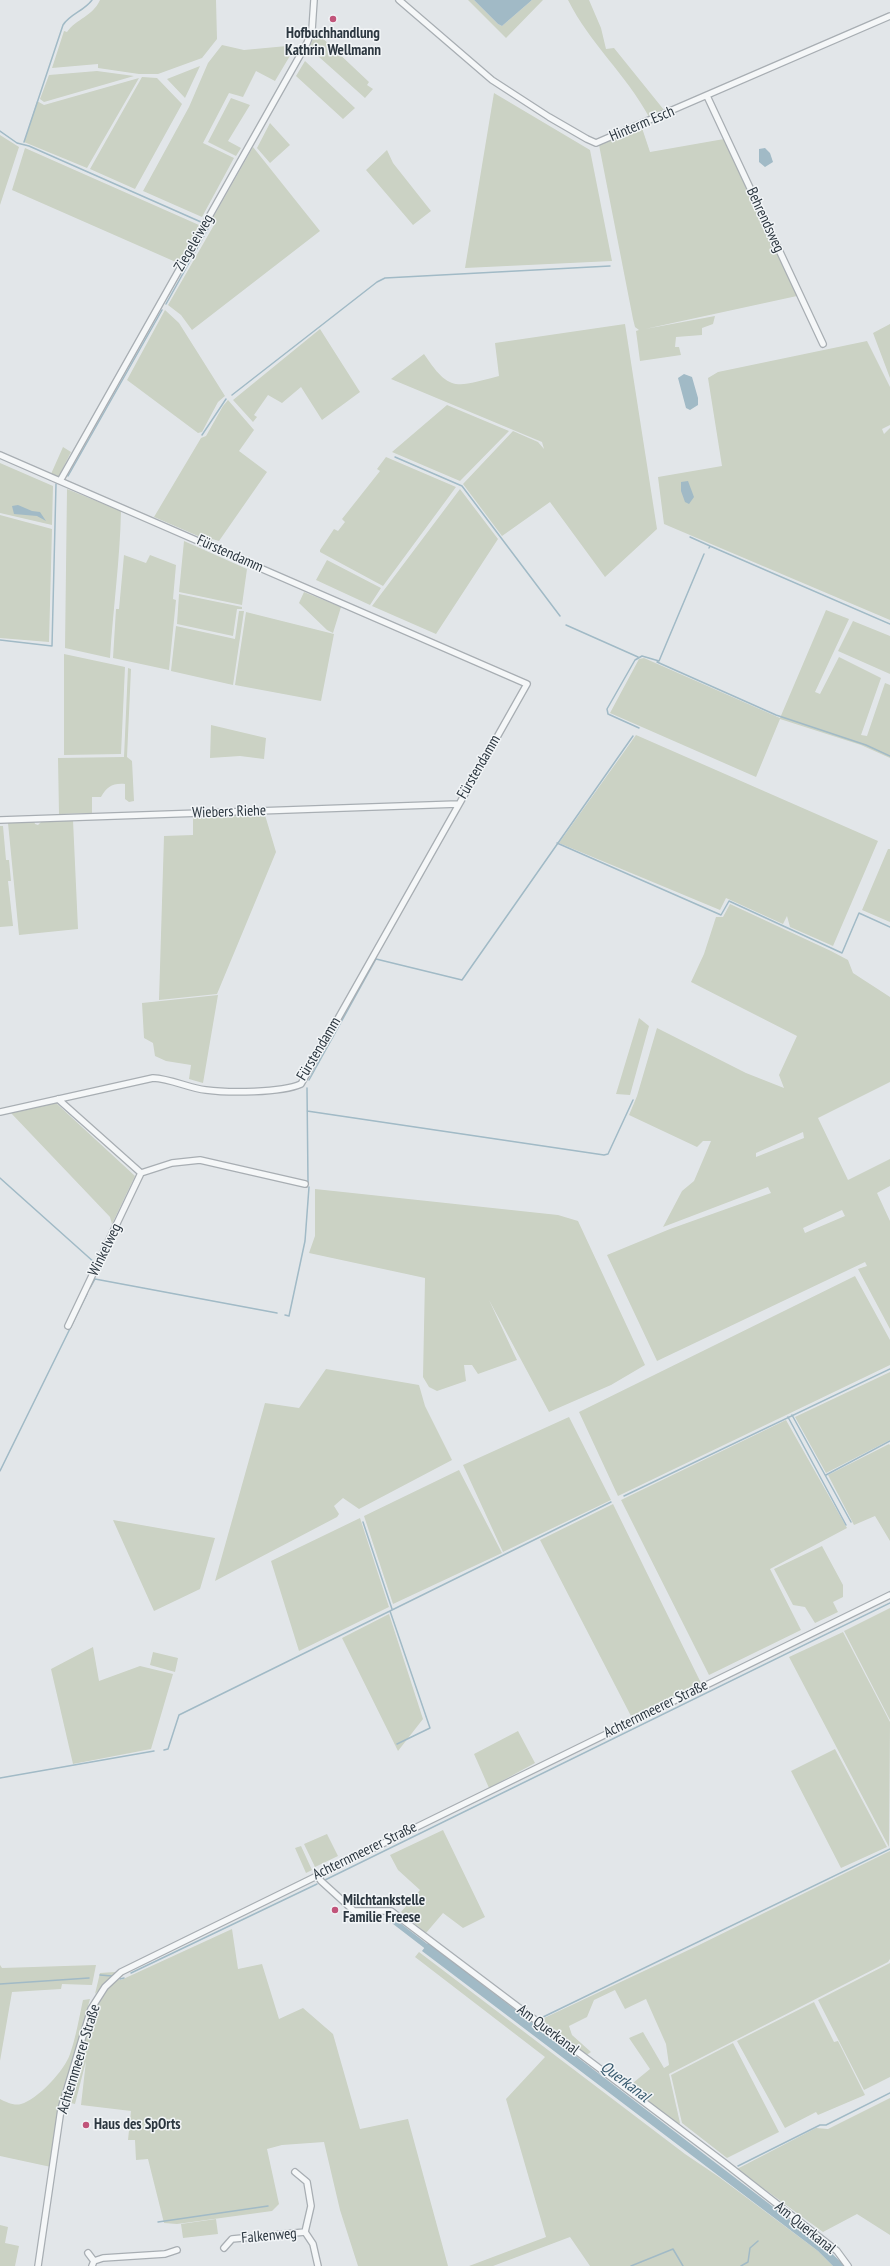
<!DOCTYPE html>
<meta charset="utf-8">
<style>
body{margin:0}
canvas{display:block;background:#e2e6e9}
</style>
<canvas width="890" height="2266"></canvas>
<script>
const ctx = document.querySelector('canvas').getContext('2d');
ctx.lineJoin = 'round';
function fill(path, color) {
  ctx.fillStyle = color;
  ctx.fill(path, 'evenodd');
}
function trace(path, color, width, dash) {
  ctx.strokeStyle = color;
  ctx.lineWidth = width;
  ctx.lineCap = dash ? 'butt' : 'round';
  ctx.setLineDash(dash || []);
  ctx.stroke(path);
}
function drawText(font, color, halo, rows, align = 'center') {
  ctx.font = font + ' "PT Sans Narrow",sans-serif';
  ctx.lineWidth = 3;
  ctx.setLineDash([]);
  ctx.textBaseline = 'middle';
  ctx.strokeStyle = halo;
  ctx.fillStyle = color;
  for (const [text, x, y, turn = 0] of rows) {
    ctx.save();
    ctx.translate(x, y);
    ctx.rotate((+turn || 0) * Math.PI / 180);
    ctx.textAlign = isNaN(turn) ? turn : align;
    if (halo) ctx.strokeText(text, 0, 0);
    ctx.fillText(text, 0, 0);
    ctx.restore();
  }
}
fill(new Path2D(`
 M100,0H216L217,39L202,58L158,74H139L98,68V64L52,68L64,31L67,32C76,19 93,16 100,0Z
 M468,0H474L498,24L502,26L532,0H543L506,38Z
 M568,0H589L601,28L606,49L614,48L664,110L649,117C626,74 590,44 568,0Z
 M316,32L369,82L367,85L373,89L365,98L309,48Z
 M222,45L244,50L287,46L294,49L275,81L256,71L243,97L229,93L203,143L234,158L202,217L143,191L189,107L208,63Z
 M305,61L355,108L343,119L296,76Z
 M200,66L185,98L167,79Z
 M97,71L134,76L44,102L40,99L49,75Z
 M142,77L157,78L182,104L135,189L90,169Z
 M139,78L87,168L24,142L37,101L44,105Z
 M494,93L590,150L612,261L465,268Z
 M231,98L250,105L228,141L241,148L236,156L208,142Z
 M270,123L290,145L270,163L257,148Z
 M642,128L650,152L724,139L797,296L645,329L715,316L713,324L702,328V335L676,337L675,347H679L681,355L640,361L636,331L639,330L635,327L633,319L599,145Z
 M0,135L19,147L0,205Z
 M253,147L320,231L192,330L181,315L168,305L214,225L210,223Z
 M25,148L199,225L178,263L12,190Z
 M387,150L393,163L431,211L413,225L366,170Z
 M165,310L179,323L225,396L218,402L202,432L198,433L127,380Z
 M625,324L657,529L605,577L550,502L502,536L463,484L513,431L538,442L544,449L542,442L391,379L424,354C450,393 456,387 499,376L495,343Z
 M890,324V378L873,333Z
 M320,329L360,392L322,420L301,387L282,403L268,395L254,415L257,417L253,422L233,400Z
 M867,341L890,387V425L882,429L884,434L890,428V620L664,524L658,477L722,466L708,378L718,372Z
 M228,400L254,430L239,451L267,472L219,541L212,539V542L154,517L201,438L206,436L223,406Z
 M447,405L509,431L460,481L392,452Z
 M63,447L71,452L58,478L51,474Z
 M386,457L456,487L383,586L320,552V550L334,529L338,531L345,522L342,519L380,471L377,469Z
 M0,463L53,486L52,525L0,513Z
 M67,489L121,511C120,560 113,609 110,658L65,648Z
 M460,489L498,539L436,634L372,606Z
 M0,515L52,529L49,642L0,638Z
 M184,541L247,569L242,605L179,592Z
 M124,555L146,563L150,555L176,565L173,599L176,600L169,670L113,658L116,609H119Z
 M327,560L381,588L370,605L316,580Z
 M304,592L341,607L333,633L327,630L299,603Z
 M179,594L242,607V609H237L233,636L177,624Z
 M826,610L849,619L815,692L820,694L839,657L881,678L861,735L867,736L885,683L890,685V758L861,745L780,719L756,777L610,713L639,659L644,658L780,718Z
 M239,611H244L233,685L171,671L176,626L235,639Z
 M246,612L334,634L321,701L235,685Z
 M853,621L890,636V674L838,651Z
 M64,654L125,667L121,754L64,755Z
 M128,668L131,669L127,757L132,761L134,801L129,802L125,799V784C112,783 107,787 101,797H92V813L59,814L58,758L124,757Z
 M211,725L266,738L264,759L240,756L210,758Z
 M636,735L878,841L833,946L790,927L787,916L783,924L726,898L720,910L559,843Z
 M265,815L276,852L217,994L159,1000L164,836L193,835V818Z
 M73,820L78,929L19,935L8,823L34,821L35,824L38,825L42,821Z
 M0,826H3L6,860H9L11,881H8L13,926L0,927Z
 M888,849H890V922L862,910Z
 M730,904L831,951L848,960L853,973L890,997V1082L818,1118L848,1180L890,1159V1186L877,1193L890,1221V1329L858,1269L867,1266L865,1262L657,1361L607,1255L670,1229L771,1193L768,1187L663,1227L682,1191L694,1181L711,1141H703L697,1147L629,1115L637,1096L657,1028L746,1073L784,1088L779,1075L797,1036L691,982L704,954L716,917H723ZM803,1132L804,1138L756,1157V1153ZM842,1210L845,1216L805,1233L803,1228Z
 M218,995L203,1083L189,1079L191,1065L166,1061L155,1056L153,1043L144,1038L142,1003Z
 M639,1018L649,1026L630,1095L616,1094Z
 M56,1103L135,1176L112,1224L110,1217L11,1113Z
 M315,1189L558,1215L578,1221L645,1365L611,1385L549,1412L489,1300L517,1360L478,1374L472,1365H464L466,1381L437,1391L429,1387L423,1377L425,1278L309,1253L315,1236Z
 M855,1276L890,1340V1365L618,1496L579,1412Z
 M326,1369L419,1385L425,1406L452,1460L359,1509L343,1498L334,1506L339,1514L337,1517L215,1581L265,1403L299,1408Z
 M890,1372V1440L826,1473L795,1417Z
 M569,1417L611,1500L503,1552L463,1465Z
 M786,1420L847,1528L770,1569L801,1630L709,1675L621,1500Z
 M889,1444L890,1445V1541L875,1516L854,1525L828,1475Z
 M459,1470L502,1553L393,1604L364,1516Z
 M613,1504L701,1683L631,1716L540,1540Z
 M360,1518L389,1607L299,1651L271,1561Z
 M113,1520L215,1538L200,1589L154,1611Z
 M822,1546L843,1585V1597L833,1602L838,1612L815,1623L805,1607L793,1605L774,1569Z
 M890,1608V1720L844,1631Z
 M389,1614L423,1719L398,1751L342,1638Z
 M843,1632L890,1722L889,1847L789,1657Z
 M93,1647L99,1681L140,1666L173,1674L151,1749L73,1764L51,1669Z
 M153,1652L178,1658L175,1672L150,1665Z
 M518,1731L535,1763L489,1788L474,1754Z
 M835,1749L887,1847L841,1868L791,1771Z
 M443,1830L485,1917L463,1928L443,1913L426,1933L401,1912L420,1890L398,1870L390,1855Z
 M327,1834L338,1856L315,1867L304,1844Z
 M301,1846L312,1870L306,1873L295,1848Z
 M890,1851V1959L888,1962L669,2074L680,2123L678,2126L628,2087L650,2069L629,2038L643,2032L664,2068L669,2065L666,2044L646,1999L625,2009L615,1990L594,2000L587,2017L569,2026L572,2035L591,2052L585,2056L540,2020L697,1946Z
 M232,1929L238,1969L262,1964L279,2019L303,2008L333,2034L360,2129L408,2119L448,2266H358L340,2210L324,2142L282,2145L267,2149L279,2204L272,2211L177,2224L164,2223L148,2159L136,2160L135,2140H128L131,2111L81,2105L86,2061L75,2104L67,2102L93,2009L106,1989L116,1980H121Z
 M419,1952L685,2154L719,2177L818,2251L833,2266H590L570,2237L493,2266H469L546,2237L506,2099L545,2057L415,1957Z
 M890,1963V2077L864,2090L818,2000Z
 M0,1965L2,1968L96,1965L92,1985L62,1984L61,1989L12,1992L0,2061Z
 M115,1972V1975L95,1994L100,1973Z
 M90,1999L59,2109L51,2167L0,2156V2099C6,2102 14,2106 21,2104C37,2100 65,2070 70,2054C76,2037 79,2018 83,2000Z
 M814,2002L834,2042L838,2041L865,2095L818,2115L816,2112L785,2128L737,2041Z
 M733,2043L779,2132L727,2158L682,2123L671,2075Z
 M890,2098V2235L857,2214L823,2232L737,2169L816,2128L828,2129Z
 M216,2219L218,2234L183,2238L181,2224Z
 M0,2225L8,2227L5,2243L19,2246L15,2266H0Z`), '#cbd2c4');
fill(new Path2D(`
 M474,0H532L502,26L498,24Z
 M765,148L770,153L773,162L765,167L759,162V149Z
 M684,374L692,377L698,398V405L690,410L686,408L678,378Z
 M688,481L694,497L689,504L685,502L681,491V482Z
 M18,505L32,511L40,512L46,521L37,516L14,514L12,506Z
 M428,1943L823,2245L845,2266H833L818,2251L422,1951Z`), '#a1bac6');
trace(new Path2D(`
 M0,131L17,143L29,146L201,222
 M24,142L63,25C70,14 84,11 92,0
 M166,304L209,227
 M232,395L377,282L385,278L610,266
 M202,435L226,399
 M395,457L462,486L560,616
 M68,476L162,310
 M690,537L710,546
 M709,548L710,546L890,624
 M566,625L638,657
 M0,640L52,646L56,484
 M657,662L776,715L866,745L890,756
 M639,728L608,714L607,709L635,660L642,656L659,661L704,554
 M557,843L721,915L729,901L842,953L859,913L890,927
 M309,1080L376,959L462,980L633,736
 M307,1088L308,1182
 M307,1111L604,1155L608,1154L633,1100
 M0,1178L95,1263
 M99,1271L101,1268
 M90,1288L95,1279L277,1313
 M285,1315L289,1316L305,1241L309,1187
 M792,1415L851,1522
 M788,1417L846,1525
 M0,1471L87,1294
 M826,1475L890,1441
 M624,1496L890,1369
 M363,1522L392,1609
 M390,1611L430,1728L397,1744
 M164,1750L168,1749L179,1715L611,1502
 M0,1778L154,1751
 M325,1880L890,1603
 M131,1973L317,1884
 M100,1975L112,1976
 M120,1979L124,1978
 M0,1984L89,1978
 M541,2018L890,1849
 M738,2166L820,2125H826L890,2093
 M158,2222L268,2206
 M631,2266L673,2249L683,2266
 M741,2266L748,2262L750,2248L758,2241`), '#a1bac6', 1.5);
trace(new Path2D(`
 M392,1920L431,1950`), '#a1bac6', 5);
const minor = new Path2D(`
 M399,0L492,80L549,117L587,139L596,143L890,16
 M707,96L823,344
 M0,455L527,684L301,1084C281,1093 228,1093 206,1090C188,1088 172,1079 153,1078L0,1112
 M60,481L307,43L312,30L314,0
 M0,820L458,804
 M58,1099L141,1173L172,1163L200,1160L305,1184
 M68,1326L141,1173
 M317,1875L321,1881L354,1911H391L726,2164L837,2251L848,2266
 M295,2172L307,2182L311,2206L305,2232
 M224,2248L232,2239L305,2232L313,2244L318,2266
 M88,2253L94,2261
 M38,2266L61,2109L91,2009L105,1987L121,1972L890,1595
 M92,2266L94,2261L103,2258L165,2254L177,2250`);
trace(minor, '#a8aeb3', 8);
trace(minor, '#f5f7f8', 5.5);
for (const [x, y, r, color] of [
 [333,19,4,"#c1547a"],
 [335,1910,4,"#c1547a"],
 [86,2125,4,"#c1547a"]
]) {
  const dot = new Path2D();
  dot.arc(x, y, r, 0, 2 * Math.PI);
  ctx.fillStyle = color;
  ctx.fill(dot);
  trace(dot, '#f2f5f7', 1.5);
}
drawText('bold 15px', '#2c3740', '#f2f5f7', [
 ["Hofbuchhandlung",333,34,"center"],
 ["Kathrin Wellmann",333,51,"center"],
 ["Milchtankstelle",343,1901],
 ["Familie Freese",343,1918],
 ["Haus des SpOrts",94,2125]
], 'left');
drawText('15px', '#2c3740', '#f2f5f7', [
 ["Hinterm Esch",642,124,-23],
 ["Behrendsweg",765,220,65],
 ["Ziegeleiweg",194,243,-60],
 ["Fürstendamm",230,554,24],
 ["Fürstendamm",479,767,-60],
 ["Wiebers Riehe",229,812,-2],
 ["Fürstendamm",319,1049,-59],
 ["Winkelweg",105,1250,-64],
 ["Achternmeerer Straße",656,1709,-26],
 ["Achternmeerer Straße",365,1851,-26],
 ["Am Querkanal",548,2030,37],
 ["Achternmeerer Straße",79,2059,-73],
 ["Am Querkanal",805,2228,39],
 ["Falkenweg",269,2236,-5]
]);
drawText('italic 16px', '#3a5c70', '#f2f5f7', [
 ["Querkanal",625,2082,37]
]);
</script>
